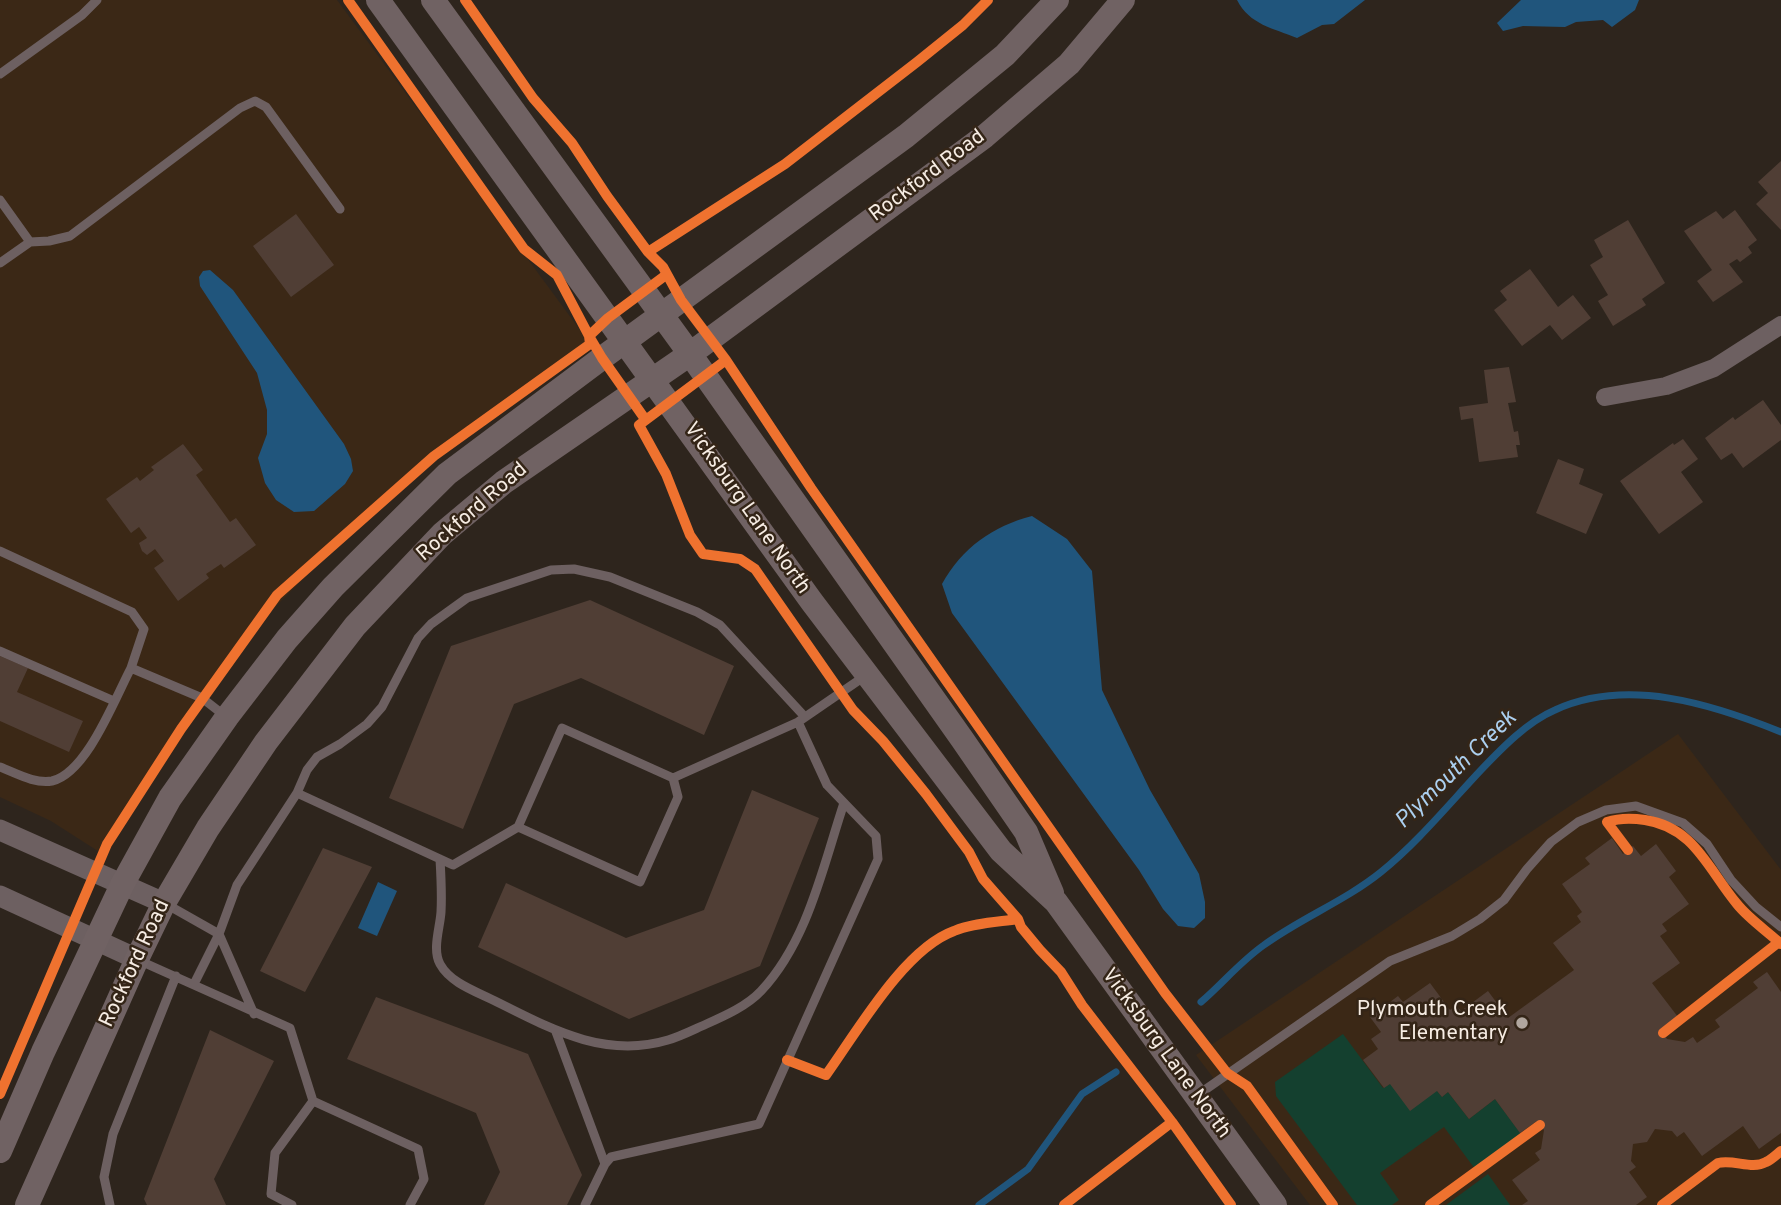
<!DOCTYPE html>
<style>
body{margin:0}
canvas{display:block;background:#2e251d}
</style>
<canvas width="1781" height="1205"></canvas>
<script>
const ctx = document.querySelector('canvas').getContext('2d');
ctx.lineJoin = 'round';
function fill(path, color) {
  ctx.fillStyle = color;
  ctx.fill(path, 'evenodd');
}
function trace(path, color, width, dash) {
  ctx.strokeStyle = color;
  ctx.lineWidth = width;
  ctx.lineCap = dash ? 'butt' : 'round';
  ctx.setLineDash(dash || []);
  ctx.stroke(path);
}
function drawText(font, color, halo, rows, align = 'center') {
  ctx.font = font + ' Overpass,sans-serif';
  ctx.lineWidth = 5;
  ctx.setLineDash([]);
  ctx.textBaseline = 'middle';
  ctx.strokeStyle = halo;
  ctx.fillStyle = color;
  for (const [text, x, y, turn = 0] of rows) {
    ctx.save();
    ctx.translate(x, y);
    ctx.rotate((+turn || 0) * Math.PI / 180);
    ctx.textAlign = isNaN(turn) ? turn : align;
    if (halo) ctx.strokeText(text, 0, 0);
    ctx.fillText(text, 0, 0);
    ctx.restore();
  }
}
fill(new Path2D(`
 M0,0H337L591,345L465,433L399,487L338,544L271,611L221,671L177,745L101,853L51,821L0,797Z
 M1678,734L1781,870V1205H1310L1196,1055Z`), '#3b2816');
fill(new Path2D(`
 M1343,1034L1383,1088L1390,1084L1437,1091L1442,1097L1448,1092L1469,1119L1495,1099L1521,1134L1475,1169L1444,1127L1380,1173L1399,1200L1392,1205H1357L1276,1096L1275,1082Z
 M1488,1174L1510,1205H1446Z`), '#14402f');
fill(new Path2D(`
 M1237,0H1365L1334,24L1322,25L1297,38C1273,28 1250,25 1237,0Z
 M1521,0H1639L1635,10L1612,27L1603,20L1576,22L1565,27L1523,26L1503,31L1497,23Z
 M210,270L233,290L344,444L351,459L353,471L345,484L314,511L294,512L276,500L265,483L258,458L267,434V410L257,373L200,286L199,277L203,271Z
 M1032,516L1067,539L1092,571L1102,690L1150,790L1199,874L1205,902V918L1194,928L1178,926L1163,909L1139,870L952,613L942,584C962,548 993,526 1032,516Z
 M378,882L397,891L377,936L358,928Z`), '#20557c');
trace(new Path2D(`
 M1201,1002C1222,984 1241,961 1264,945C1301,918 1345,901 1381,872C1418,842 1449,804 1481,770C1502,748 1527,722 1555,710C1627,677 1712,704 1781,732
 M979,1205L1028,1169L1082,1094L1116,1072`), '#20557c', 7);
fill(new Path2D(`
 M1781,161V230L1756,204L1768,193L1758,182Z
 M1735,210L1757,240L1748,247L1752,253L1740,262L1737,259L1729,264L1743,282L1713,302L1697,281L1712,270L1684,231L1716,211L1723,219Z
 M296,214L334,265L291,297L253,246Z
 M1628,220L1665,283L1642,299L1646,305L1613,326L1598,301L1608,295L1590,265L1603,257L1594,240Z
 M1530,269L1558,307L1573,295L1591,318L1562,340L1550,325L1522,346L1494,310L1507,300L1500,291Z
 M1509,367L1516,402L1508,403L1514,432L1518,431L1520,445H1516L1518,457L1479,462L1473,418L1461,420L1459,407L1488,403L1484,370Z
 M1763,400L1781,425V440L1743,468L1732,453L1721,460L1705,438L1733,417L1735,420Z
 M1683,439L1698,459L1681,472L1703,502L1659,534L1620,481L1673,443L1674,445Z
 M183,444L203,470L196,475L230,522L236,518L256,545L224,568L221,564L206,574L209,578L178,601L154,568L164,561L155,549L147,555L142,551L139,543L147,538L139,527L131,533L106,499L137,477L140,481L154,470L151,467Z
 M1558,459L1584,469L1579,484L1603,494L1586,534L1536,513Z
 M590,600L734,666L704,735L581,678L514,704L463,829L389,798L451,646Z
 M0,656L28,668L17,692L83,721L69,752L0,721Z
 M752,790L819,818L760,966L629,1019L478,947L506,883L626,938L704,910Z
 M1612,838L1623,854L1633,846L1641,856L1656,844L1676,871L1669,877L1689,904L1662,924L1667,931L1660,936L1680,963L1652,983L1678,1017L1660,1029L1667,1039L1685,1042L1693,1037L1697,1043L1720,1027L1715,1020L1758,988L1753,982L1767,972L1781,992V1133L1759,1149L1743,1126L1702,1156L1684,1132L1677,1137L1672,1131L1655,1129L1647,1142L1633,1144L1631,1161L1636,1167L1629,1172L1647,1197L1636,1205H1522L1528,1201L1512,1180L1540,1160L1535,1153L1541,1149L1544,1130L1537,1121L1520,1133L1495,1099L1469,1119L1448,1092L1442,1097L1437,1091L1410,1111L1390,1084L1384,1088L1363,1060L1378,1049L1371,1039L1381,1032L1370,1017L1398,996L1403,1002L1430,983L1450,1010L1456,1005L1461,1011L1488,991L1508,1018L1574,970L1553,943L1581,922L1577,916L1582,912L1562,884L1590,864L1585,858Z
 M323,848L372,867L305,992L260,971Z
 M376,997L528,1054L582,1175L567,1205H484L500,1172L476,1113L347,1059Z
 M210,1030L274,1061L214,1179L226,1205H147L144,1199Z`), '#503e35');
trace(new Path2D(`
 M0,74L82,15L97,0
 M0,200L30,242
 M0,263L30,242L49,241L70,236L240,108L255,101L266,107L340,209
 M0,551L132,612L144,629L131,668L202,698L225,716
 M0,651L114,701
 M0,767C16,773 34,784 52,781C87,773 115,698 131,668
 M297,793L307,770L317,757L340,744L367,724L382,707L418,638L431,624L467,598L551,570L574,569L610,577L697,612L720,625L805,717
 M518,827L640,882L678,797L673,778
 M440,859C441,876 442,894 441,912C440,928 432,949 440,964C451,984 478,992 497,1002C551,1029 605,1059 668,1040C679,1037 691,1031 702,1026C722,1017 746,1007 761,991C808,941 823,866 844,803
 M166,904L219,934L254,1014
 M138,960L290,1028L313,1101L418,1149L424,1179L410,1205
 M194,984L219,934L237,885L297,793L453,865L518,827L562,728L673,778L798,722
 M556,1032L605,1164
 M1199,1094L1390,961L1452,936L1480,919L1504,900L1527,869L1551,842L1578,822L1606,810L1636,806L1683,823L1707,844L1731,880L1756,907L1781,927
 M110,1205L104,1177L113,1134L176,976
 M292,1205L271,1194L275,1153L313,1101
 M585,1205L605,1164L611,1157L759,1124L878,859L876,836L827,785L798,722L865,676`), '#6d6061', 9);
trace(new Path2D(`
 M1605,397L1666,386L1714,368L1781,325`), '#6d6061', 18);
trace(new Path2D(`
 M0,830L164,903
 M0,896L137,959`), '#6d6061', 21);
trace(new Path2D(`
 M378,0L812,602L1001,851L1056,902L1275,1205
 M433,0L690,354L962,739L1026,832L1052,893
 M0,1151L43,1052L122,885L170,798L227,717L287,639L333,587L447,474L602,358L906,136L1005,55L1057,0
 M27,1205L137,959L164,903L208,828L266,742L355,626L442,534L504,482L690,354L985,136L1069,64L1123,0`), '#706263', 24);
trace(new Path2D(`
 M465,0L533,98L572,143L607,196L648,252L663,267L681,300L726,360
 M648,252L785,164L917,62L963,25L988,0
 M645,419L602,358L589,336L608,318L666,275
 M1628,850L1607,822C1619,818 1632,818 1645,820C1694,827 1708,869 1737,904C1749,919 1767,931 1781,944
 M1663,1033L1779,942
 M787,1060L826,1075C857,1032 904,949 954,931C973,923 998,922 1018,919
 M0,1094L107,844L181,729L277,595L434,456L590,344L589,336L557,275L524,249L348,0
 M1064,1205L1172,1122
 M1231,1205L1172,1122L1082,1005L1061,972L1040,950L1021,927L1018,919L983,879L969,852L926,794L883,741L853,710L755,569L740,559L703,554L690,535L666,474L639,425L726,360L811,488L1165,993L1227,1073L1247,1086L1333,1205
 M1430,1205L1540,1125
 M1662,1205L1718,1163C1734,1159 1752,1170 1766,1162C1771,1160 1776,1155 1781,1151`), '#ef722f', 10);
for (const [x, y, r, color] of [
 [1522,1023,7,"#b0a69e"]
]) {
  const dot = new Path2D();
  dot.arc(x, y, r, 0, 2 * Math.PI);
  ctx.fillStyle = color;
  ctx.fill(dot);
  trace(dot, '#342517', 2.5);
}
drawText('21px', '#f6ece3', '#342517', [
 ["Rockford Road",928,177,-37],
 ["Vicksburg Lane North",746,509,55],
 ["Rockford Road",473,513,-41],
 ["Rockford Road",136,964,-65],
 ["Vicksburg Lane North",1165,1054,54]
]);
drawText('21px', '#f6ece3', '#342517', [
 ["Plymouth Creek",1508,1011],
 ["Elementary",1508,1035]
], 'right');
drawText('italic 23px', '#abcfef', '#342517', [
 ["Plymouth Creek",1457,771,-44]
]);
</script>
